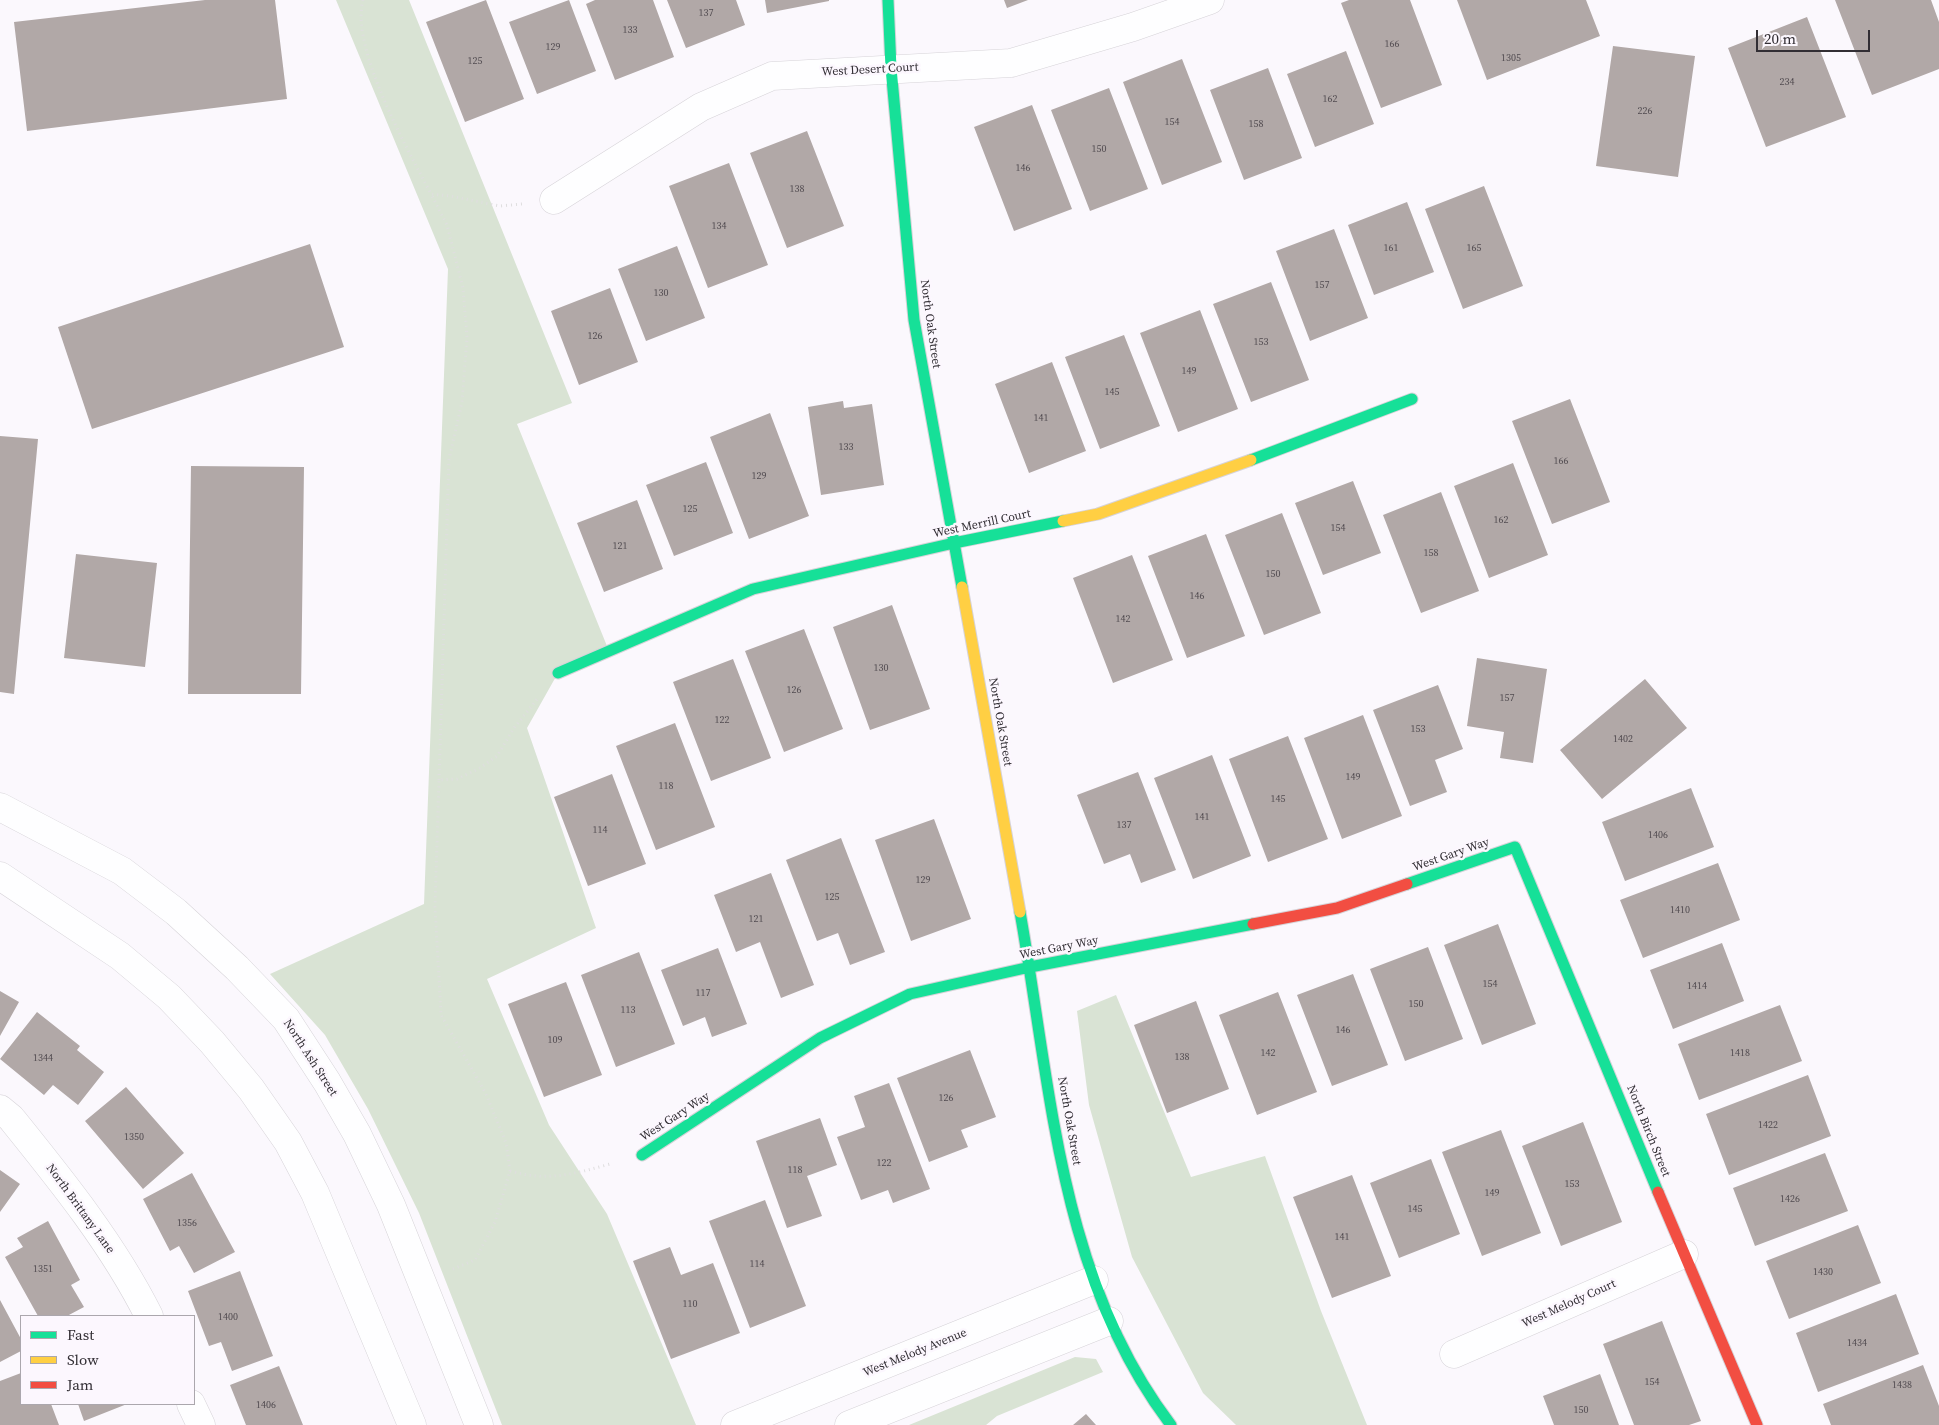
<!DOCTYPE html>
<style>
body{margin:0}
#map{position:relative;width:1939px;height:1425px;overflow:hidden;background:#fbf8fd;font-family:"Source Serif 4",serif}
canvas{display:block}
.legend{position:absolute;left:20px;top:1315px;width:175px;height:90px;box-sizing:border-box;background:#fcf7fe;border:1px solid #aba7ad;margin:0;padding:6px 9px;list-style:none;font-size:15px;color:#322e34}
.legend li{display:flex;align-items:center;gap:10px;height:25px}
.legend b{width:25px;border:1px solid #aba7ad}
.scale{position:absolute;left:1756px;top:30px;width:114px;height:22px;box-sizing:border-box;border:2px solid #322e34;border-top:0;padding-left:6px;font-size:15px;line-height:18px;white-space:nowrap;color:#322e34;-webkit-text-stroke:4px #fcf7fe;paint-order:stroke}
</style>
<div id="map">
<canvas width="1939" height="1425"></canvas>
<ul class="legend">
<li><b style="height:6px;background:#16e098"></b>Fast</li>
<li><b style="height:6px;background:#ffcf43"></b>Slow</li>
<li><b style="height:6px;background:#f24e42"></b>Jam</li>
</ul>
<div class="scale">20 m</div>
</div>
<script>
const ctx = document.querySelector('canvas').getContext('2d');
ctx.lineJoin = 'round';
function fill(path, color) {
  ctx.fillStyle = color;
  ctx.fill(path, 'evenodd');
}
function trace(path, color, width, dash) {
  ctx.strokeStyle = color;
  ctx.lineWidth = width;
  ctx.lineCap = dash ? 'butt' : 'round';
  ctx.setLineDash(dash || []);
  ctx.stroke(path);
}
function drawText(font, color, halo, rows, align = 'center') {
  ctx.font = font + ' "Source Serif 4",serif';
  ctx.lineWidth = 5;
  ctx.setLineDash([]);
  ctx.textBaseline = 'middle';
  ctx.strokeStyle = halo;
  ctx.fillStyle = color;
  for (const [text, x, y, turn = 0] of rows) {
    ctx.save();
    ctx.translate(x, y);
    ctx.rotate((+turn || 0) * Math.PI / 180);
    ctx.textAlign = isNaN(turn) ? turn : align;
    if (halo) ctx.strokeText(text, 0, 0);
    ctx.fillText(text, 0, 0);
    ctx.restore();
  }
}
fill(new Path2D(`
 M336,0H409L572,403L517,424L609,651L558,673L527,728L596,928L487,979L549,1125L607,1214L696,1425H502L419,1213L368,1109L325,1035L270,974L424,904L448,269Z
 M1116,995L1191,1177L1265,1156L1321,1311L1367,1425H1236L1203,1393L1132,1257L1089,1105L1077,1011Z
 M1075,1357L1096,1359L1103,1372L997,1416L986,1425H909Z`), '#d9e3d4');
fill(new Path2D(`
 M205,0H275L287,99L27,131L14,22Z
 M486,0L524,99L465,122L426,22Z
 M569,0L596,71L537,94L509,22Z
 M595,0H653L674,57L615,80L586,4Z
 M667,0H736L745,25L686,48Z
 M765,0H829V1L767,13Z
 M1004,0H1028L1007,8Z
 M1349,0H1410L1442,85L1381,108L1341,3Z
 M1457,0H1586L1600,36L1487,80Z
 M1835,0H1931L1939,22V69L1872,95Z
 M1807,17L1846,117L1766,147L1728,48Z
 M1613,46L1695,56L1678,177L1596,166Z
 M1346,51L1374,124L1315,147L1287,74Z
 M1182,59L1222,162L1162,185L1123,82Z
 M1268,68L1302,158L1244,180L1210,90Z
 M1109,88L1148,189L1090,211L1051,110Z
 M1032,105L1072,209L1014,231L974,127Z
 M807,131L844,226L787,248L750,153Z
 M729,163L768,265L708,288L669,186Z
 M1484,186L1523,286L1463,309L1425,209Z
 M1407,202L1434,272L1374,295L1348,225Z
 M1334,229L1368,318L1310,341L1276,251Z
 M310,244L344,347L92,429L58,327Z
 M677,246L705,318L646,341L618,269Z
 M1271,282L1309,380L1251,402L1213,304Z
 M610,288L638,362L579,385L551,311Z
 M1200,310L1238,409L1178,432L1140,333Z
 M1124,335L1160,426L1100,449L1065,357Z
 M1052,362L1086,451L1029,473L995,384Z
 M1570,399L1610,502L1552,524L1512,421Z
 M843,401L844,408L872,404L884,485L821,495L808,407Z
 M770,413L809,516L749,539L710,437Z
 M0,436L38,439L14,694L0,692Z
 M706,462L733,533L674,556L646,485Z
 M1513,463L1548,555L1489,578L1454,486Z
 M191,466L304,467L301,694H188Z
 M1353,481L1381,553L1323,575L1295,503Z
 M1441,492L1479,591L1421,613L1383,515Z
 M637,500L663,569L604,592L577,523Z
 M1282,513L1321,613L1264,635L1225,535Z
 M1206,534L1245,636L1187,658L1148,556Z
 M76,554L157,563L145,667L64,658Z
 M1132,555L1173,660L1113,683L1073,578Z
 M892,605L930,709L870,730L833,627Z
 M804,629L843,729L784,752L745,651Z
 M1477,658L1547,669L1533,763L1500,758L1504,732L1467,726Z
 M733,659L771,758L711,781L673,682Z
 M1645,679L1687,728L1602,799L1560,750Z
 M1438,685L1463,749L1435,760L1447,792L1410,806L1373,710Z
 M1363,715L1402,816L1342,839L1304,738Z
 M675,723L715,827L656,850L616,746Z
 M1288,736L1328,839L1268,862L1229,759Z
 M1212,755L1251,856L1193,879L1154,778Z
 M1138,772L1176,870L1141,883L1130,854L1104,864L1077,795Z
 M612,774L646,864L588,886L554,797Z
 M1691,788L1714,847L1625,881L1602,822Z
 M934,819L971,919L911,941L875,840Z
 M841,838L885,952L850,965L838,933L817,941L786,860Z
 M1718,863L1740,920L1643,958L1620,900Z
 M771,873L814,985L781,998L760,942L736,952L714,895Z
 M1498,924L1536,1024L1482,1045L1444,945Z
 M1722,943L1744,1001L1673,1029L1650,970Z
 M1428,947L1463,1039L1405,1061L1370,969Z
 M718,948L747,1024L712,1037L705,1017L683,1026L661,970Z
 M639,952L675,1044L616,1067L581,975Z
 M1353,974L1388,1065L1332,1086L1297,995Z
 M566,982L602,1075L544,1097L508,1004Z
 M0,991L19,1002L0,1036Z
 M1278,992L1317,1092L1257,1115L1219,1015Z
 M1196,1001L1229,1089L1167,1113L1134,1025Z
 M1780,1005L1802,1061L1699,1100L1678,1044Z
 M37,1012L80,1046L77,1050L104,1072L78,1105L53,1085L44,1095L0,1059Z
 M970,1050L996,1117L961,1130L968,1147L929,1162L897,1078Z
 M1808,1075L1831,1136L1729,1175L1706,1114Z
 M889,1083L930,1189L893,1203L888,1190L861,1200L837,1137L865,1127L854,1096Z
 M126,1087L184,1153L143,1189L85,1121Z
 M820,1118L837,1165L807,1176L822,1216L787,1228L756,1141Z
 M1583,1122L1622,1222L1561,1246L1522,1146Z
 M1501,1130L1541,1233L1482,1256L1442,1152Z
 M1825,1153L1848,1211L1755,1246L1733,1188Z
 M1431,1159L1460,1234L1399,1258L1370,1183Z
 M0,1170L20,1184L0,1212Z
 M192,1173L235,1252L194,1273L179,1246L170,1251L143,1199Z
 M1352,1175L1391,1276L1332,1298L1293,1197Z
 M765,1200L806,1306L750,1328L709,1221Z
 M48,1221L80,1280L71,1285L84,1307L67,1316H38L5,1257L23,1247L17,1238Z
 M1858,1225L1881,1283L1789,1319L1766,1261Z
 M670,1247L681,1275L713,1263L740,1333L671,1359L633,1261Z
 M240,1271L273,1356L232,1371L221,1342L209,1346L188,1291Z
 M1896,1294L1919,1354L1818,1392L1796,1333Z
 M0,1300L21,1339V1351L0,1362Z
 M1662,1321L1701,1421L1689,1425H1634L1603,1344Z
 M1923,1365L1939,1406V1425H1831L1823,1404Z
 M279,1366L303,1425H246L230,1385Z
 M21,1373V1404H51L59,1425H0V1381Z
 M1600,1374L1619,1425H1554L1543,1396Z
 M78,1404H127L84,1421Z
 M1086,1414L1096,1425H1073Z`), '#b1a8a7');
const street = new Path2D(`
 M554,200L701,107L772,76L1011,63L1133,27L1210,0
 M0,807L122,871L176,912L237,968L286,1019L327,1082L357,1134L391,1205L479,1425
 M0,876L120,956L169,997L212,1042L251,1089L288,1142L315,1193L412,1425
 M0,1109L11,1118C61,1180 113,1244 149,1316
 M1454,1354L1684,1254
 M191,1404L201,1425
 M735,1425L1094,1280
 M849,1425L1109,1321`);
const fast = new Path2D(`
 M888,0L891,68L914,320L962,587
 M1251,460L1412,399
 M558,673L753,589L954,543L1063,521
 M1407,884L1515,847L1658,1192
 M1020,912C1051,1086 1059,1279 1171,1425
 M642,1155L820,1038L910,994L1030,967L1253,924`);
const slow = new Path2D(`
 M1063,521L1098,514L1251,460
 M962,587L1020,912`);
const jam = new Path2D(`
 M1253,924L1337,908L1407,884
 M1658,1192L1757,1425`);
trace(street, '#d6d3d8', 29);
trace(fast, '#d6d3d8', 13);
trace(slow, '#d6d3d8', 13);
trace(jam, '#d6d3d8', 13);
trace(new Path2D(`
 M363,0C350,48 408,150 431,194
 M439,780L449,459L462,402L467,337L463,288L447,225L431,194L450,196L500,206L522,204
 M510,1171L506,1143L486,1094L441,1015L435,907L439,780L457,779L480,768L497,756L514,728L538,698
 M453,1269L475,1260L495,1222L510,1171C547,1182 574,1174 610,1164`), '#dfdedf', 3, [1, 4]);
trace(street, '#fefeff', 28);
trace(fast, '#16e098', 11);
trace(slow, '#ffcf43', 11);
trace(jam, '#f24e42', 11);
drawText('10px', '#524c51', null, [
 ["137",706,13],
 ["133",630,30],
 ["166",1392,44],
 ["129",553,47],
 ["1305",1511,58],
 ["125",475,61],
 ["234",1787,82],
 ["162",1330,99],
 ["226",1645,111],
 ["154",1172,122],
 ["158",1256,124],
 ["150",1099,149],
 ["146",1023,168],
 ["138",797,189],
 ["134",719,226],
 ["161",1391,248],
 ["165",1474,248],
 ["157",1322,285],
 ["130",661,293],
 ["126",595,336],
 ["153",1261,342],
 ["149",1189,371],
 ["145",1112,392],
 ["141",1041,418],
 ["133",846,447],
 ["166",1561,461],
 ["129",759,476],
 ["125",690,509],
 ["162",1501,520],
 ["154",1338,528],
 ["121",620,546],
 ["158",1431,553],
 ["150",1273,574],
 ["146",1197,596],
 ["142",1123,619],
 ["130",881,668],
 ["126",794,690],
 ["157",1507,698],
 ["122",722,720],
 ["153",1418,729],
 ["1402",1623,739],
 ["149",1353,777],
 ["118",666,786],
 ["145",1278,799],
 ["141",1202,817],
 ["137",1124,825],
 ["114",600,830],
 ["1406",1658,835],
 ["129",923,880],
 ["125",832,897],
 ["1410",1680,910],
 ["121",756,919],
 ["154",1490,984],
 ["1414",1697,986],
 ["117",703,993],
 ["150",1416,1004],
 ["113",628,1010],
 ["146",1343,1030],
 ["109",555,1040],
 ["142",1268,1053],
 ["1418",1740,1053],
 ["138",1182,1057],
 ["1344",43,1058],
 ["126",946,1098],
 ["1422",1768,1125],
 ["1350",134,1137],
 ["122",884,1163],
 ["118",795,1170],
 ["153",1572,1184],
 ["149",1492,1193],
 ["1426",1790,1199],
 ["145",1415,1209],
 ["1356",187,1223],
 ["141",1342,1237],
 ["114",757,1264],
 ["1351",43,1269],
 ["1430",1823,1272],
 ["110",690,1304],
 ["1400",228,1317],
 ["1434",1857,1343],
 ["154",1652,1382],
 ["1438",1902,1385],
 ["1406",266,1405],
 ["150",1581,1410]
]);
drawText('12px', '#322e34', '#fcf7fe', [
 ["West Desert Court",870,70,-3],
 ["North Oak Street",930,324,82],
 ["West Merrill Court",982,524,-12],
 ["North Oak Street",1000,722,80],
 ["West Gary Way",1451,855,-19],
 ["West Gary Way",1059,948,-11],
 ["North Ash Street",310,1058,57],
 ["West Gary Way",675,1117,-33],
 ["North Oak Street",1069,1121,80],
 ["North Birch Street",1648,1131,68],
 ["North Brittany Lane",80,1209,54],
 ["West Melody Court",1569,1304,-24],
 ["West Melody Avenue",915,1353,-22]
]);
</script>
